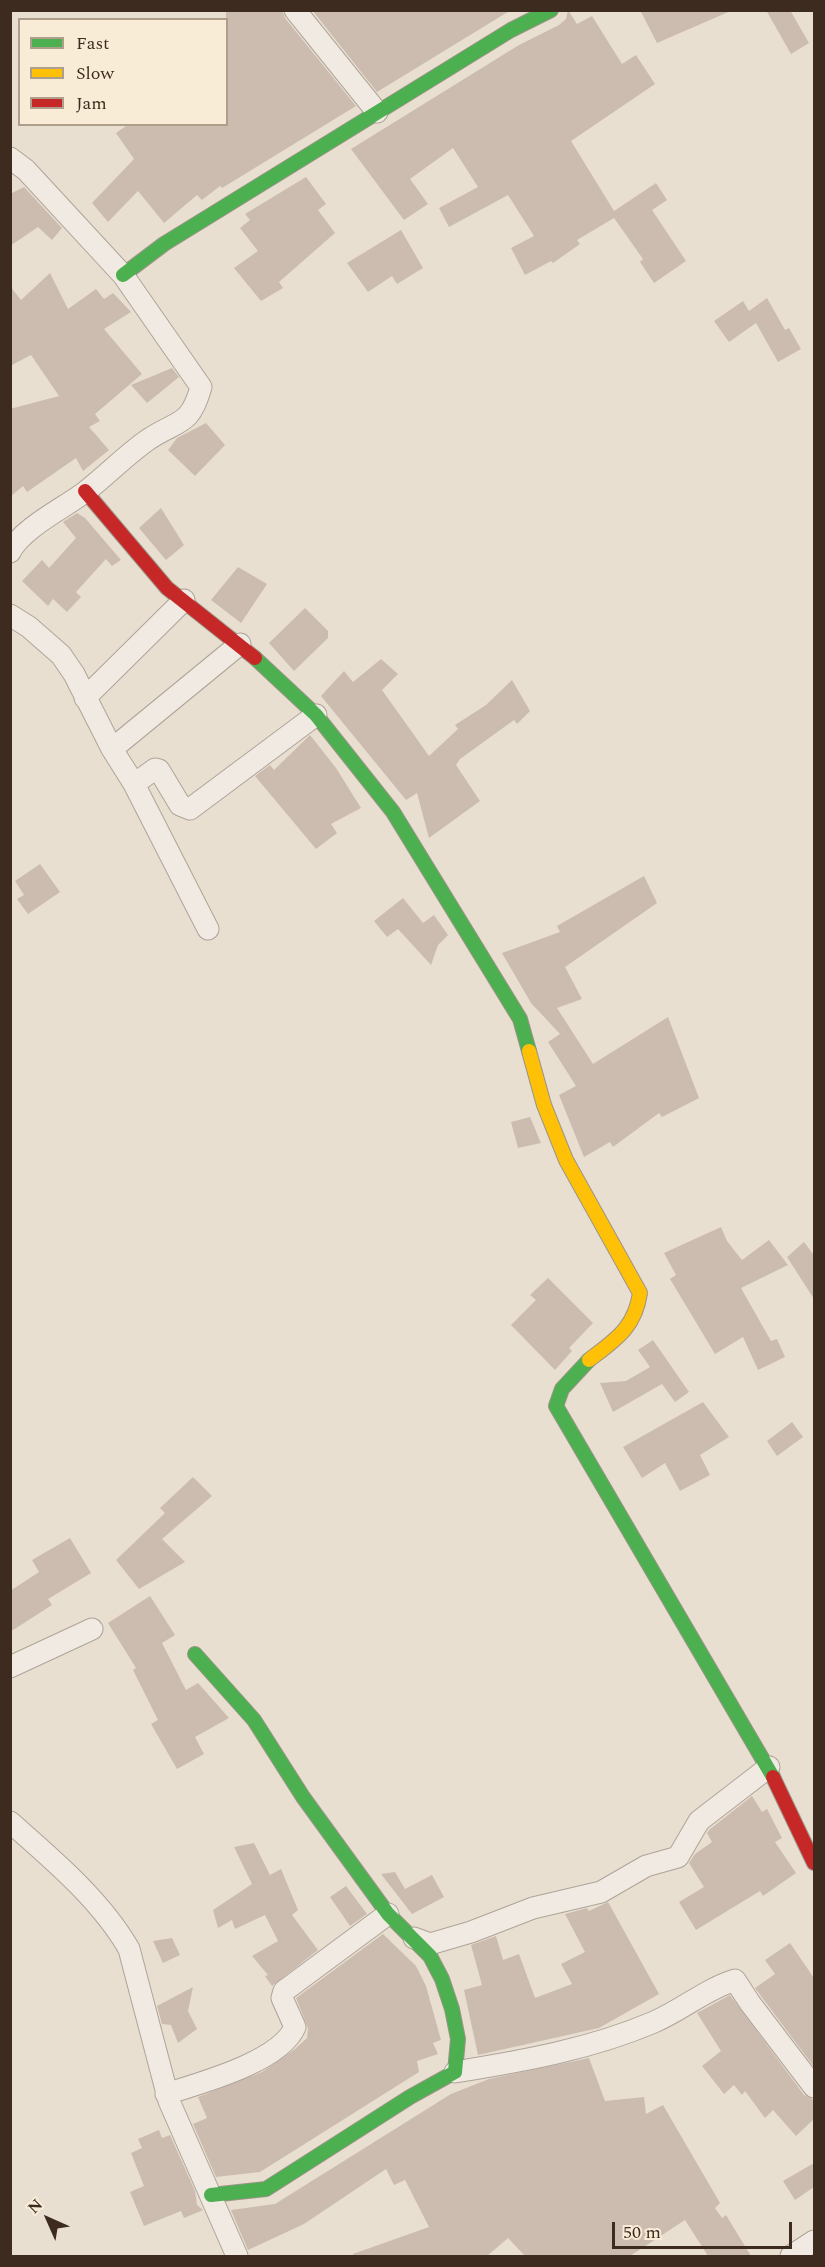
<!DOCTYPE html>
<style>
body{margin:0}
#map{position:relative;width:825px;height:2267px;overflow:hidden;background:#e8dfd0;font-family:Spectral,serif}
canvas{display:block}
.frame{position:absolute;inset:0;border:12px solid #3e2b1f;pointer-events:none}
.legend{position:absolute;left:18px;top:18px;width:210px;height:108px;box-sizing:border-box;background:#f8ecd7;border:2px solid #ae9f8d;margin:0;padding:8px 10px;list-style:none;font-size:18px;color:#3e2b1f}
.legend li{display:flex;align-items:center;gap:12px;height:30px}
.legend b{width:30px;border:2px solid #ae9f8d}
.north{position:absolute;left:18px;top:2189px;width:60px;height:60px;-webkit-text-stroke:4px #f8ecd7;paint-order:stroke;rotate:315deg;font-size:16px;font-weight:700;line-height:24px;text-align:center;color:#3e2b1f}
.north::after{content:'';display:block;margin:auto;width:21px;height:27px;background:#3e2b1f;clip-path:polygon(50% 0,100% 100%,50% 72%,0 100%)}
.scale{position:absolute;left:612px;top:2222px;width:180px;height:27px;box-sizing:border-box;border:3px solid #3e2b1f;border-top:0;padding-left:8px;font-size:18px;line-height:21px;white-space:nowrap;color:#3e2b1f;-webkit-text-stroke:4px #f8ecd7;paint-order:stroke}
</style>
<div id="map">
<canvas width="825" height="2267"></canvas>
<div class="frame"></div>
<ul class="legend">
<li><b style="height:8px;background:#4caf50"></b>Fast</li>
<li><b style="height:8px;background:#ffc107"></b>Slow</li>
<li><b style="height:8px;background:#c62828"></b>Jam</li>
</ul>
<div class="north">N</div>
<div class="scale">50 m</div>
</div>
<script>
const ctx = document.querySelector('canvas').getContext('2d');
ctx.lineJoin = 'round';
function fill(path, color) {
  ctx.fillStyle = color;
  ctx.fill(path, 'evenodd');
}
function trace(path, color, width, dash) {
  ctx.strokeStyle = color;
  ctx.lineWidth = width;
  ctx.lineCap = dash ? 'butt' : 'round';
  ctx.setLineDash(dash || []);
  ctx.stroke(path);
}
fill(new Path2D(`
 M226,10H282L285,18L356,106L222,188L220,186L202,200L197,195L164,223L138,191L108,222L92,203L134,159L116,133L129,124H226Z
 M312,10H511L377,92Z
 M568,10L577,24L592,16L622,64L636,55L655,84L571,141L614,211L656,183L667,200L652,210L686,261L654,283L640,262L643,259L614,218L577,240L580,244L553,263L551,261L525,275L511,248L534,236L508,195L449,227L439,208L478,187L453,148L410,179L428,204L404,220L351,149L519,45L559,25L566,19Z
 M640,10H733L657,43Z
 M766,10H790L809,43L791,54Z
 M306,177L326,204L318,210L335,233L279,282L283,288L261,301L234,268L258,251L240,228L250,220L245,214Z
 M24,187L62,228L52,240L38,227L10,246V194Z
 M401,230L423,268L397,284L392,276L368,292L347,263Z
 M50,273L68,309L96,289L104,299L113,293L131,312L104,329L142,374L95,414L100,421L89,427L109,450L83,471L76,458L27,492L23,486L10,497V409L59,396L31,355L10,366V286L21,300Z
 M767,298L785,330L789,328L801,349L778,362L756,323L729,342L714,321L743,301L749,311Z
 M172,368L179,377L147,403L131,385Z
 M206,423L225,445L195,476L168,450L177,438Z
 M161,508L184,545L166,560L139,528Z
 M77,513L85,518L121,560L112,566L106,559L76,592L81,597L67,612L53,599L48,606L22,581L42,560L49,568L76,538L63,522Z
 M238,567L267,584L241,623L211,600Z
 M305,608L328,631V638L294,671L269,643Z
 M381,659L398,674L382,690L429,756L458,729L455,725L486,705L512,680L530,711L517,724L514,720L460,759L456,765L480,801L429,838L417,793L406,800L321,696L344,671L353,682Z
 M310,735L336,768L361,808L331,824L337,833L316,849L255,776L270,765L274,770Z
 M40,864L60,892L28,914L17,899L24,895L15,881Z
 M644,876L657,903L565,967L582,999L557,1008L593,1064L668,1017L699,1098L662,1117L659,1113L613,1147L610,1142L584,1157L559,1095L576,1086L548,1042L560,1034L531,1003L502,953L560,932L557,926Z
 M403,898L423,923L434,915L448,935L438,945L431,965L398,929L387,937L374,921Z
 M530,1117L541,1143L518,1148L511,1122Z
 M721,1227L727,1241L742,1260L769,1240L788,1265L741,1288L771,1341L777,1339L785,1357L758,1370L743,1337L715,1354L670,1279L676,1275L664,1253Z
 M804,1242L814,1255V1299L787,1257Z
 M548,1278L593,1323L569,1348L572,1351L555,1370L511,1325L536,1300L530,1295Z
 M653,1340L689,1392L675,1402L662,1384L613,1412L600,1383L626,1381L650,1367L638,1350Z
 M703,1402L729,1437L700,1455L710,1475L680,1491L665,1463L642,1478L623,1447Z
 M792,1422L803,1437L777,1456L767,1441Z
 M193,1477L212,1496L162,1539L185,1562L139,1589L116,1560L165,1513L160,1508Z
 M70,1538L91,1573L48,1599L52,1605L10,1632V1591L39,1572L32,1560Z
 M150,1596L175,1635L162,1643L186,1690L198,1683L229,1718L195,1737L204,1754L177,1769L151,1724L158,1720L133,1670L136,1668L108,1623Z
 M752,1796L762,1812L767,1809L782,1838L775,1842L796,1873L763,1896L760,1891L696,1930L679,1902L704,1887L689,1863L695,1854L712,1842L707,1833L709,1830Z
 M254,1843L270,1875L281,1869L298,1910L292,1915L318,1950L272,1986L265,1976L268,1975L252,1956L278,1941L265,1915L235,1929L232,1920L218,1928L213,1910L252,1884L234,1847Z
 M395,1872L405,1889L432,1875L444,1897L412,1914L381,1874Z
 M346,1886L367,1914L350,1926L330,1897Z
 M608,1902L659,1994L599,2028L478,2055L464,1990L482,1985L471,1945L496,1936L503,1960L519,1954L535,1998L572,1984L561,1964L585,1952L565,1914L587,1908L589,1911Z
 M383,1934L416,1966L426,1986L441,2040L433,2043L438,2054L417,2061L419,2072L260,2172L216,2177L193,2124L207,2118L198,2097L262,2072L295,2049L307,2038L308,2028L296,1998Z
 M172,1938L180,1955L163,1963L153,1941Z
 M790,1943L814,1978V2067L755,1988L775,1974L765,1960Z
 M193,1987L188,2011L197,2029L178,2043L171,2025L162,2024L157,2006Z
 M730,1995L804,2095L814,2100V2119L796,2136L773,2110L765,2118L745,2091L742,2095L734,2085L724,2094L702,2066L721,2051L697,2013Z
 M589,2058L605,2101L644,2097L646,2114L663,2105L720,2203L715,2208L722,2218L726,2215L751,2256H708L685,2220L630,2256H525L508,2238L487,2256H353V2254L429,2227L405,2180L394,2185L386,2169L304,2224L248,2250L231,2210L275,2204L451,2094L489,2079Z
 M159,2130L162,2138L170,2135L195,2191L197,2205L203,2210L184,2218L181,2211L144,2226L130,2192L144,2186L131,2153L142,2148L138,2139Z
 M814,2163V2187L795,2200L783,2181Z`), '#ccbcb0');
const street = new Path2D(`
 M295,10L377,112
 M10,158L26,170L123,275L201,387C190,426 180,419 149,439C127,454 107,475 85,492C64,508 22,528 10,552
 M10,615L29,627L61,655L74,674L112,749L134,784L208,929
 M85,698L184,600
 M112,749L240,644
 M134,784L155,769L159,770L180,805L190,809L316,715
 M10,1667L92,1629
 M10,1822C52,1859 101,1900 129,1949L169,2101L237,2256
 M414,1938L430,1944L471,1932L533,1908L601,1892L646,1866L678,1857L699,1821L769,1767
 M455,2072C523,2061 591,2049 654,2022C682,2010 706,1989 735,1980L750,2003L814,2087
 M166,2094C200,2083 280,2062 295,2027L282,1998L284,1991L388,1914
 M791,2256L814,2241`);
const fast = new Path2D(`
 M123,275L164,244L511,30L551,10
 M255,658L316,715L393,812L520,1019L529,1051
 M589,1360L562,1389L556,1406L773,1777
 M195,1654L254,1720L303,1797L388,1914L430,1956L442,1979L452,2009L458,2039L455,2072L410,2097L266,2189L211,2195`);
const slow = new Path2D(`
 M529,1051L544,1105L566,1160L640,1293C635,1328 615,1340 589,1360`);
const jam = new Path2D(`
 M85,491L167,588L255,658
 M773,1777L814,1863`);
trace(street, '#aea498', 23);
trace(fast, '#9d9488', 16);
trace(slow, '#9d9488', 16);
trace(jam, '#9d9488', 16);
trace(street, '#f0eae2', 21);
trace(fast, '#4caf50', 14);
trace(slow, '#ffc107', 14);
trace(jam, '#c62828', 14);
</script>
